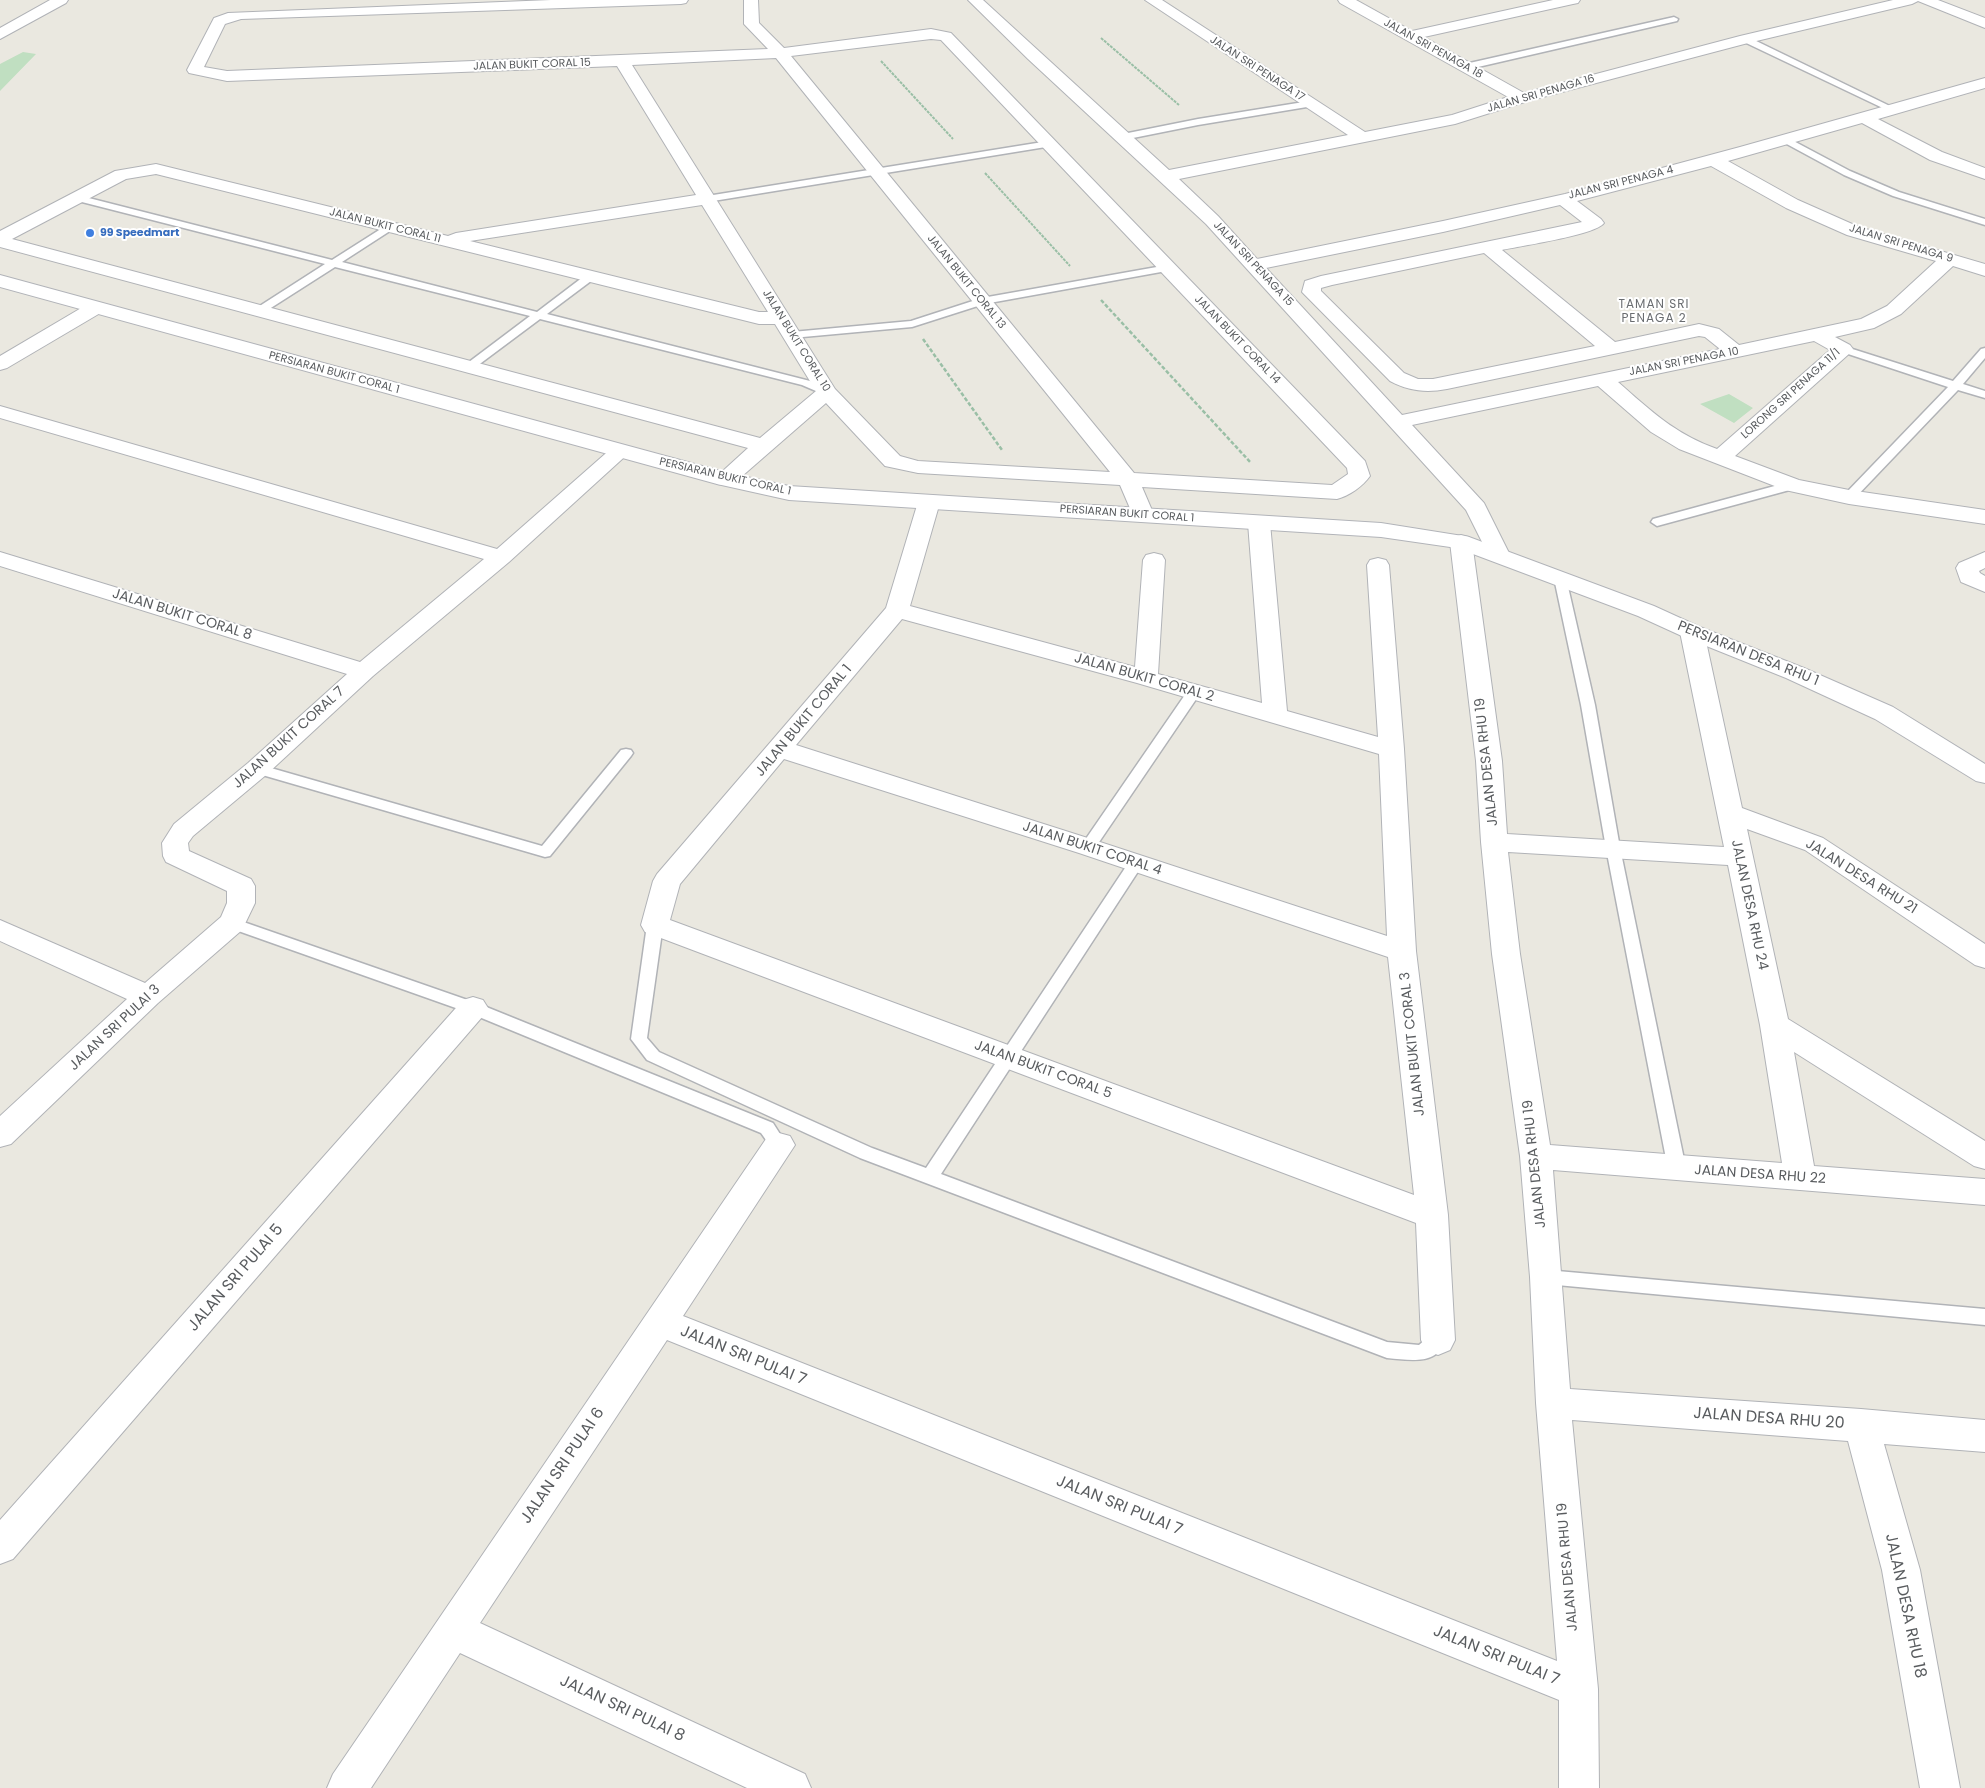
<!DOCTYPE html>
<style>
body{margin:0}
canvas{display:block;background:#eae8e0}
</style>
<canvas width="1985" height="1788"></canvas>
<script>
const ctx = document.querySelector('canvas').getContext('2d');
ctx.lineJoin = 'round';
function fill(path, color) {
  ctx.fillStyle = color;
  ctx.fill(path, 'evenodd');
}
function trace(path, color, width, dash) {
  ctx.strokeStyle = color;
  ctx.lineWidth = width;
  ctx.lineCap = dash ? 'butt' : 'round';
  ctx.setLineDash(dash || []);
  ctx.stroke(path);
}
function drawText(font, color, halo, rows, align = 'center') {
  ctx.font = font + ' Poppins,sans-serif';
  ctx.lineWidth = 4;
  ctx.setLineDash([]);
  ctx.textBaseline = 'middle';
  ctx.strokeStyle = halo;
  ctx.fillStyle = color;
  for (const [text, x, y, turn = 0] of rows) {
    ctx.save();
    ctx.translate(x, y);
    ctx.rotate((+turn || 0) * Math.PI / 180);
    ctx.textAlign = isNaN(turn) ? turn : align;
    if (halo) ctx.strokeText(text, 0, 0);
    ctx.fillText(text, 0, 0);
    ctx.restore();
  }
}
fill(new Path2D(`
 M23,52L36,54L0,91V64Z
 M1729,394L1753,408L1734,423L1700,404Z`), '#c0dfc1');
const lane = new Path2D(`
 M1674,17L1678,19L1677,21L1465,70L1461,67L1465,64Z
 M1742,37H1748L1896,109L1892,112L1889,111L1742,41Z
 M1310,101L1314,104L1313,106L1198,125L1123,140L1118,137L1123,134L1198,119Z
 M1786,137L1850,171L1899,192L1985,219V225L1893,196L1844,175L1783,142V138Z
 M1049,141L1052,142V146L707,202L702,199L707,196Z
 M77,195L332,260L387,225H393V229L342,262L537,312L587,274H595V278L547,314L810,381L833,392L831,394H823L802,385L540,319L473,369H465L464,367L465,365L530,316L335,267L263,313H255L254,311L255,309L325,264L74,200V196Z
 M1168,265L1172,266V270L984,304L912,327L792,338L787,335L792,332L911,321L982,298Z
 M1843,346L1953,381L1981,349L1985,348V358L1963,384L1985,391V398L1958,390L1853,500H1845L1843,497L1845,494L1948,387L1839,351L1838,349L1839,347Z
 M1793,481L1797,482L1799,485L1797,488L1657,526L1651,522L1653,519Z
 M1560,574L1566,578L1595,705L1620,848L1686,1169L1683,1174L1677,1176L1671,1174L1668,1169L1606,848L1581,705L1554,578Z
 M1194,688L1201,692L1093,851H1083L1081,847L1083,843L1189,689Z
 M626,749L631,750L633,753L631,756L550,856L545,857L252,772L250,769L252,766L257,764L542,846L621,750Z
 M1136,858L1141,859L1143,863L1141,867L941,1174L1387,1342L1419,1345C1427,1338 1433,1330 1445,1334L1447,1340C1435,1366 1411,1360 1387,1358L860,1158L647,1060L631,1039L647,925L650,921L655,920L660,921L663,925L647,1038L659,1052L872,1148L926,1168L1131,859Z
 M232,918L479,1004L773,1123L787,1145L785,1150C772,1154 768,1142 761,1133L467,1012L227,927L224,923L227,919Z
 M1546,1270L1985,1309V1325L1546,1284L1540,1282L1537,1277L1540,1272Z`);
const street = new Path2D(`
 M50,0H68L66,3L0,39V28Z
 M551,0H688L686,3L681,4L241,19L225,24L204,67L227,71L768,49L744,24V0H758L759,23L784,48L931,29L951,33L1365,461L1370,476C1363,486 1349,496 1337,499L1142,487L1154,515L1151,520L1143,522L1135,520L1120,485L918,473L885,466L826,403L733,484L725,485L717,484L714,479L748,448L0,247V231L115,171L156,164L448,236L456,233L696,195L617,66L227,81L189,73L187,70L214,18L228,13ZM931,39L941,40L1347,468L1348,474L1332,485L1134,473L791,56ZM776,58L1110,472L918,461L900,456L835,389L632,65ZM156,174L759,324H775L816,391L760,438L12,239L126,179ZM702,205L768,312H759L470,241Z
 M968,0H983L1169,170L1348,135L1145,0H1162L1365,132L1452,115L1508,97L1340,3L1338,0H1356L1412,31L1553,0H1580L1578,3L1573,4L1424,37L1524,93L1740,36L1893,0H1938L1985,18V28L1918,1L1912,4L1748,43L1528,101L1455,124L1179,179L1218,216L1257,259L1443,221L1565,194L1740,147L1985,78V88L1878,119L1942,152L1985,168V179L1930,160L1862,123L1728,161L1798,200L1859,227L1985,264V276L1953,266L1901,314L1874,328L1835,337L1850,345L1853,349L1850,353L1735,456L1799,480L1849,490L1985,510V524L1849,504L1785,490L1679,449L1651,432L1598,386L1412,425L1484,503L1510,555L1507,560L1499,562L1491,560L1466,510L1206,224L1028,59ZM1711,166L1786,208L1847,235L1936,261L1887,306L1861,319L1739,345L1719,329L1699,324L1615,342L1502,250C1520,246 1596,235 1604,223L1601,219L1577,201ZM1560,205L1582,222L1321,276L1305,281L1302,292L1390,381C1409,391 1426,393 1447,389L1699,336L1705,337L1720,349L1402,415L1266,268L1443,232ZM1484,253L1595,346L1433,379H1418L1404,373L1321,291V288L1332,285ZM1814,341L1830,350L1717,449C1675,434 1651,411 1618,382Z
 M95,302L102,304L105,308L102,312L7,368L0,370V356L88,304Z
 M0,406L497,549L613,447L620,445L627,447L631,451L509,562L373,676L266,775L193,836L188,843L189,851L251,879L255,886V903L242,930L158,1003L11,1144L0,1147V1116L127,999L0,941V920L145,983L221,917L227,903V891L166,862L163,856L162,843L174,824L248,763L347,674L0,566V552L360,662L484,559L0,418Z
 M929,495L937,497L940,502L910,606L1135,667L1143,560L1146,555L1154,553L1162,555L1165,560L1158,674L1262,703L1248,523L1251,518L1259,516L1267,518L1270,523L1287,711L1378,737L1367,565L1370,560L1378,558L1386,560L1389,565L1404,749L1416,951L1448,1215L1455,1340L1450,1350L1438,1355L1426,1350L1421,1340L1416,1223L645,932L641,925L653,881L657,874L886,608L918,502L921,497ZM902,619L1137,683L1379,754L1387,936L1097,841L796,745ZM784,759L1079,853L1388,957L1414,1195L670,920L680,884Z
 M1461,535L1469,537L1472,542L1502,761L1507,834L1724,847L1680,632L1684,627L1692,625L1700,627L1704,632L1742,808L1823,838L1985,944V968L1975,965L1805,850L1747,829L1788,1019L1985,1141V1169L1974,1166L1794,1052L1814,1166L1985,1179V1205L1553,1170L1570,1389L1861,1409L1985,1420V1452L1884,1444L1920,1570L1960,1788H1920L1882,1570L1848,1441L1572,1420L1598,1689L1599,1788H1559V1700L667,1340L480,1623L805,1774L811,1788H747L460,1653L371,1788H327L333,1774L768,1136L779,1133L790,1136L795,1145L683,1316L1557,1661L1536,1403L1530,1277L1520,1156L1492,954L1481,842L1476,761L1450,542L1453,537ZM1508,852L1728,865L1760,1025L1782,1163L1550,1145L1520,954Z
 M1985,552V568L1979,571L1980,573L1985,576V592L1961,582L1956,568L1959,563Z
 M473,997L483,1000L488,1008L483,1016L13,1559L0,1564V1520L463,1000Z`);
const secondary = new Path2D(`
 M0,275L728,473L789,486L1381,523L1469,537L1654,606L1700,627L1804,668L1893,707L1985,764V783L1976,781L1875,719L1786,678L1684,637L1638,616L1457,548L1381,537L789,500L717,484L0,287Z`);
trace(lane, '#b1b3b7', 3);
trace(street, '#b1b3b7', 2);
trace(secondary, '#b2b4b9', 2);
trace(new Path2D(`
 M1101,38L1179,105
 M881,61L953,139
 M985,173L1070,266`), '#9abfa6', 2, [3, 1]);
trace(new Path2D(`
 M1101,300L1251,463
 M923,339L1002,450`), '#9abfa6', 2.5, [4, 2]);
fill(lane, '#fff');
fill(street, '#fff');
fill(secondary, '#fff');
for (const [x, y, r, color] of [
 [90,233,5,"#3f7fe0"]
]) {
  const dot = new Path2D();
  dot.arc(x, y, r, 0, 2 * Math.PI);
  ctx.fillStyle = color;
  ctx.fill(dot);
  trace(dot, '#fff', 2);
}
drawText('11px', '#595c5f', '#fff', [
 ["JALAN SRI PENAGA 18",1433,49,29],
 ["JALAN BUKIT CORAL 15",532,65,-2],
 ["JALAN SRI PENAGA 17",1257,69,33],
 ["JALAN SRI PENAGA 16",1541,94,-16],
 ["JALAN SRI PENAGA 4",1621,183,-14],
 ["JALAN BUKIT CORAL 11",385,226,14],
 ["JALAN SRI PENAGA 9",1901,244,17],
 ["JALAN SRI PENAGA 15",1253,264,47],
 ["JALAN BUKIT CORAL 13",966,282,51],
 ["JALAN BUKIT CORAL 14",1237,340,46],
 ["JALAN BUKIT CORAL 10",796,341,58],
 ["JALAN SRI PENAGA 10",1684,362,-11],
 ["PERSIARAN BUKIT CORAL 1",334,373,15],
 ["LORONG SRI PENAGA 11/1",1791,394,-42],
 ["PERSIARAN BUKIT CORAL 1",725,477,13],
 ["PERSIARAN BUKIT CORAL 1",1127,514,4]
]);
drawText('bold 11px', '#366cbe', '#fff', [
 ["99 Speedmart",100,233]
], 'left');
ctx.letterSpacing = '1px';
drawText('12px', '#6a6d71', '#fff', [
 ["TAMAN SRI",1654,305],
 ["PENAGA 2",1654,319]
]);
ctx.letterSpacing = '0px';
drawText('14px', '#595c5f', '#fff', [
 ["JALAN BUKIT CORAL 8",182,615,17],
 ["PERSIARAN DESA RHU 1",1748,654,22],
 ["JALAN BUKIT CORAL 2",1144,678,16],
 ["JALAN BUKIT CORAL 1",804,721,-50],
 ["JALAN BUKIT CORAL 7",289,738,-42],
 ["JALAN DESA RHU 19",1487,762,-96],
 ["JALAN BUKIT CORAL 4",1092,849,18],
 ["JALAN DESA RHU 21",1861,877,32],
 ["JALAN DESA RHU 24",1749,905,78],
 ["JALAN SRI PULAI 3",115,1028,-43],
 ["JALAN BUKIT CORAL 3",1413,1044,-96],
 ["JALAN BUKIT CORAL 5",1043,1070,20],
 ["JALAN DESA RHU 19",1535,1164,-96],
 ["JALAN DESA RHU 22",1760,1175,4],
 ["JALAN DESA RHU 19",1568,1567,-95]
]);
drawText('16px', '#595c5f', '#fff', [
 ["JALAN SRI PULAI 5",236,1278,-49],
 ["JALAN SRI PULAI 7",743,1356,22],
 ["JALAN DESA RHU 20",1769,1419,4],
 ["JALAN SRI PULAI 6",563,1466,-56],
 ["JALAN SRI PULAI 7",1119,1506,22],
 ["JALAN DESA RHU 18",1905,1606,78],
 ["JALAN SRI PULAI 7",1496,1656,22],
 ["JALAN SRI PULAI 8",622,1709,25]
]);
</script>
